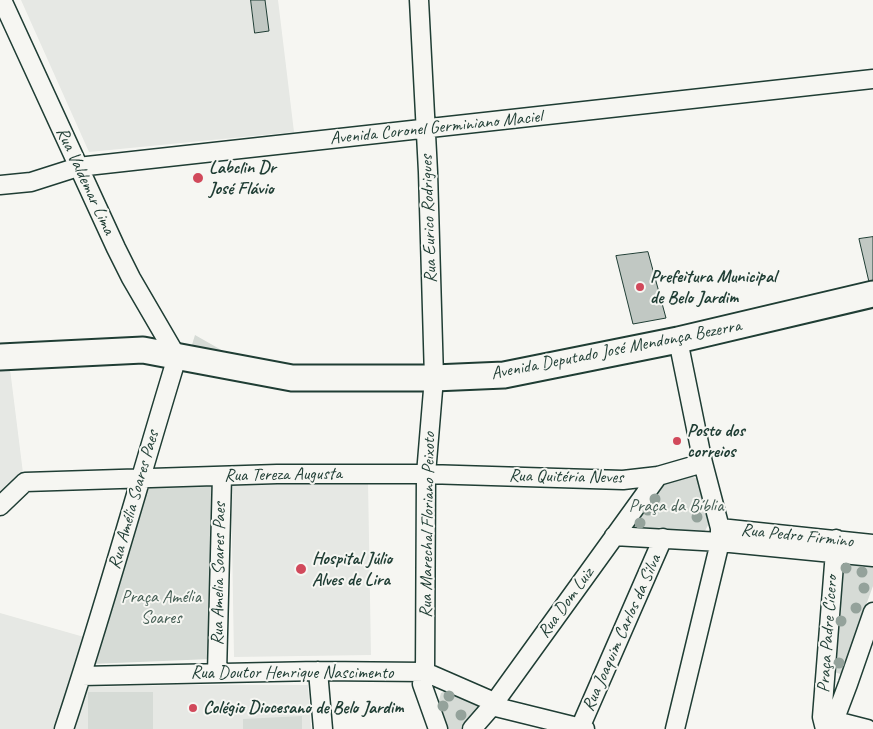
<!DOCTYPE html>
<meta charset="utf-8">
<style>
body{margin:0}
canvas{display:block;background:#f6f6f2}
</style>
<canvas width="873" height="729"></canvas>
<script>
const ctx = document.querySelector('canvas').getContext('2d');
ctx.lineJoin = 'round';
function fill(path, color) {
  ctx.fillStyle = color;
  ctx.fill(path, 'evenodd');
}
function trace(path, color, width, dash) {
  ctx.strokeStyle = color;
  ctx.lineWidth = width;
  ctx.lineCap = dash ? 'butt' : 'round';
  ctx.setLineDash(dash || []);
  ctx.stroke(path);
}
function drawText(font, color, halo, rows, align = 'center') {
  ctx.font = font + ' Caveat,sans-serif';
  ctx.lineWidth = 4;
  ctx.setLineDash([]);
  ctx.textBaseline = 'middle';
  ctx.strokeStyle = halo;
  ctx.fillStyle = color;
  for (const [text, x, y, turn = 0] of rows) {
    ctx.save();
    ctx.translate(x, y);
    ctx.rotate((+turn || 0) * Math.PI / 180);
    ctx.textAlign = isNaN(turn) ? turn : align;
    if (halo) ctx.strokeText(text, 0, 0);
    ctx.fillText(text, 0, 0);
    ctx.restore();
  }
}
fill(new Path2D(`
 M21,0H278L294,132L89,152Z
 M10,369L23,473L0,494V370Z
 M368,481L371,655L234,657L231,483Z
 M0,613L91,639L60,729H0Z
 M190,685H308L311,729H69L82,687Z`), '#e6e8e4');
fill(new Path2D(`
 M195,335L246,364L191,348Z
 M688,475L698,479L709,523L703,535L633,528L631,523L659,484Z
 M217,476L211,659L91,664L141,479Z
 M845,561L873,565V586L841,674L833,672L840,569Z
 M446,691L480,703L461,729H442L436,711L441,693Z
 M88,692H153V729H88Z
 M302,716V729H243V719Z`), '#d6dbd6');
const building = new Path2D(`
 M251,0H265L269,31L255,33Z
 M873,237V281L869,282L859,239Z
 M648,252L666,318L633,324L616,256Z`);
fill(building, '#c1c8c3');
trace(building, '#1f3d34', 1);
const street = new Path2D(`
 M2,0L116,248L131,278L177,357C139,481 105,606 64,729
 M419,0L428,172L434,378L426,474L425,672L422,684L438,729
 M0,185L31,182L78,167L873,79
 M0,506L25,482L277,474H426L623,480L658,476L703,463
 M720,528L873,544
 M614,536L720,542L873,557
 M318,671L323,729
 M217,673L222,476
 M82,676L318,671L425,672L487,699L492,706L585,729
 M824,718L867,729
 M580,728L663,538
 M472,729L492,706L658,476
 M675,729L720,542V528L703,463L678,340
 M825,729L822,717L836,539
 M831,729L848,684L873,612`);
const secondary = new Path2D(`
 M0,357L143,350L292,378H434L504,375L678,340L873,294`);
trace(street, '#1f3d34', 21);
trace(secondary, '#1f3d34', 29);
trace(street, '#f6f6f2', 18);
trace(secondary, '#f6f6f2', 25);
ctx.fillStyle = '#94a29b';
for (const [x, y] of [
 [655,499],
 [648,510],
 [697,517],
 [640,523],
 [846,568],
 [862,572],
 [864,588],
 [856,608],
 [841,621],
 [839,663],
 [449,696],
 [443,706],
 [461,715]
]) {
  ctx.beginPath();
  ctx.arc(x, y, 5.5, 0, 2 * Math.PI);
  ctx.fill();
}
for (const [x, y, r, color] of [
 [198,178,6,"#d1495b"],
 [640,287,5,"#d1495b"],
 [677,441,5,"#d1495b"],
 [301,569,6,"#d1495b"],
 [193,708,5,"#d1495b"]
]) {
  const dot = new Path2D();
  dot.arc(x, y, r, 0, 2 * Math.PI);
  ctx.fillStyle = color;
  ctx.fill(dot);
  trace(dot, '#f6f6f2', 2);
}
drawText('18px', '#1f3d34', '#f6f6f2', [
 ["Avenida Coronel Germiniano Maciel",436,128,-6],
 ["Rua Valdemar Lima",85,181,65],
 ["Rua Eurico Rodrigues",429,219,-92],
 ["Avenida Deputado José Mendonça Bezerra",616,350,-11],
 ["Rua Tereza Augusta",283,475,-1],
 ["Rua Quitéria Neves",566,477,1],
 ["Rua Amélia Soares Paes",134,500,-74],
 ["Rua Marechal Floriano Peixoto",428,525,-89],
 ["Rua Pedro Firmino",797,536,6],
 ["Rua Amelia Soares Paes",219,574,-89],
 ["Rua Dom Luiz",566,603,-54],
 ["Rua Joaquim Carlos da Silva",622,633,-66],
 ["Praça Padre Cícero",828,634,-86],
 ["Rua Doutor Henrique Nascimento",292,673]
]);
drawText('bold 18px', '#1f3d34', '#f6f6f2', [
 ["Labclin Dr",209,168],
 ["José Flávio",209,189],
 ["Prefeitura Municipal",650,277],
 ["de Belo Jardim",650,298],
 ["Posto dos",687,431],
 ["correios",687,452],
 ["Hospital Júlio",312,559],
 ["Alves de Lira",312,580],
 ["Colégio Diocesano de Belo Jardim",203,708]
], 'left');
drawText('18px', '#445d54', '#f6f6f2', [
 ["Praça da Bíblia",676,506],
 ["Praça Amélia",161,597],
 ["Soares",161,618]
]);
</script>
